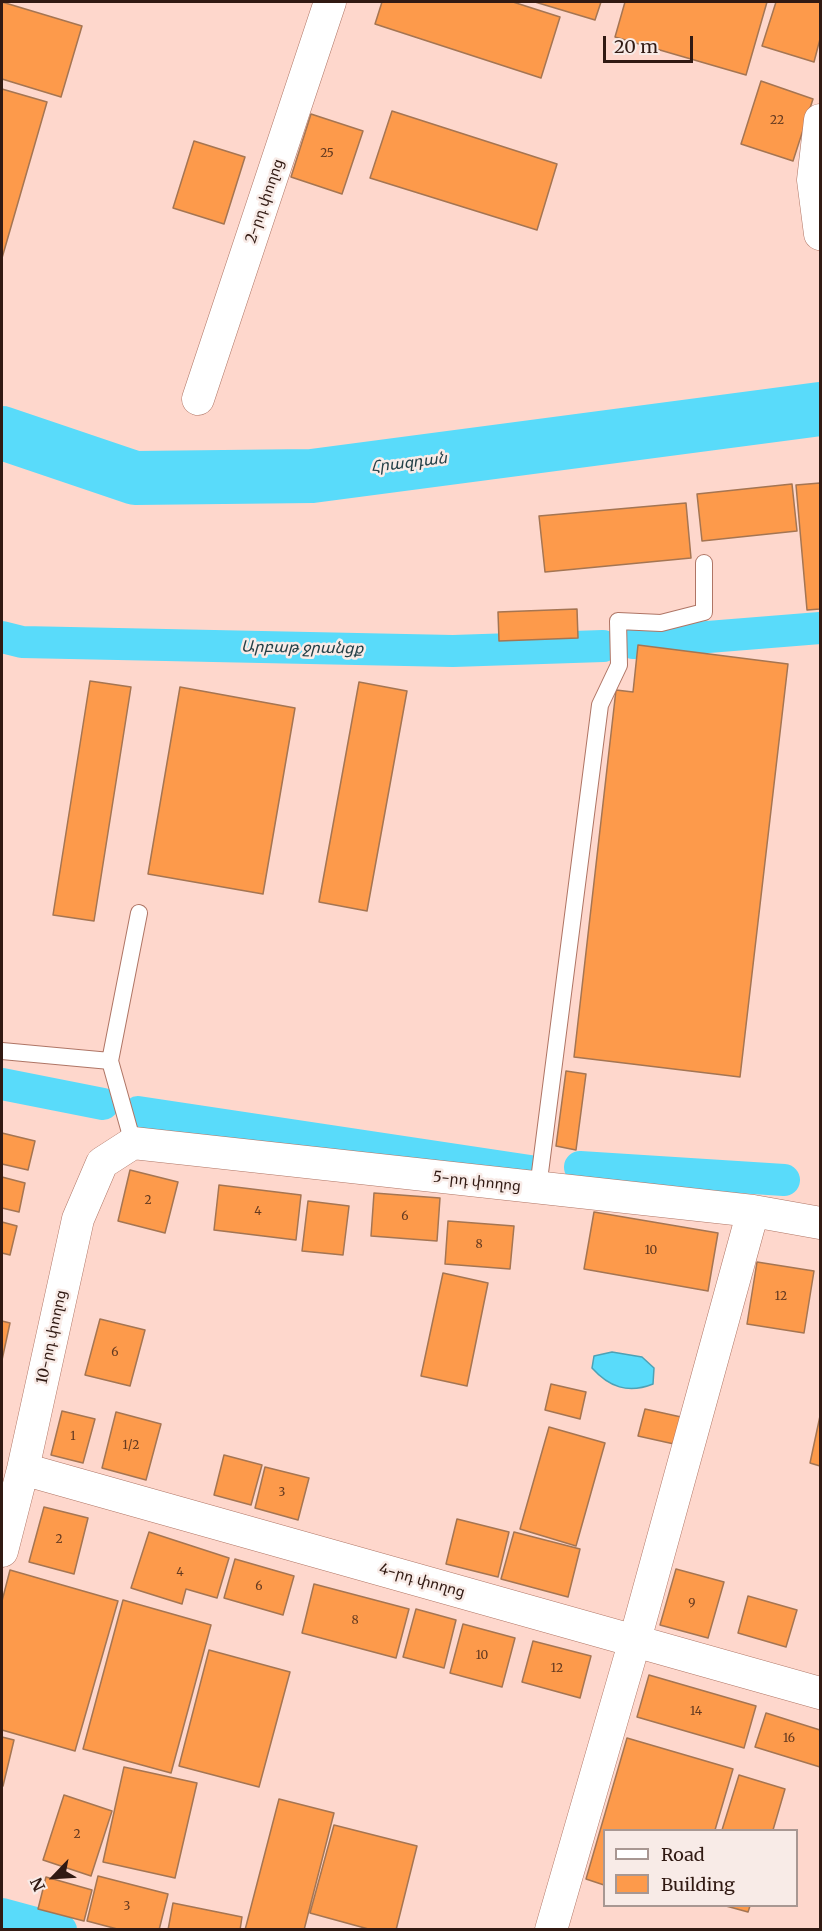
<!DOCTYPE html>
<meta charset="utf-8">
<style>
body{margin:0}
#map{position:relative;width:822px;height:1931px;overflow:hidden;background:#fed7cc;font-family:Merriweather,serif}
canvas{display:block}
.frame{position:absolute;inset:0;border:3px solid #311a13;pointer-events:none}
.legend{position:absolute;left:603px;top:1829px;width:195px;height:78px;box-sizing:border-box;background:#f8ebe7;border:2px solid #a89792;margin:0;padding:8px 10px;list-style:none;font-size:18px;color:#311a13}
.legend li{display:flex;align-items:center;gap:12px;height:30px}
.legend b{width:30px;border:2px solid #a89792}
.north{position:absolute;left:24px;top:1847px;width:60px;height:60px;-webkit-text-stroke:4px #f8ebe7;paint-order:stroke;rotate:245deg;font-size:16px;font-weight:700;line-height:24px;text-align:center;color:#311a13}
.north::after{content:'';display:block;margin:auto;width:21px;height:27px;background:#311a13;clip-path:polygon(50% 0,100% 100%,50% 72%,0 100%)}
.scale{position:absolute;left:603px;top:36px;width:90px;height:27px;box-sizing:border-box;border:3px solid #311a13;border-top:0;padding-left:8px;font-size:18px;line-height:21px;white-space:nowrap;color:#311a13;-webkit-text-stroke:4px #f8ebe7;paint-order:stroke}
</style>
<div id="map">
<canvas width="822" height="1931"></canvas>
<div class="frame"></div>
<ul class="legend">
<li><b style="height:8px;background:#fff"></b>Road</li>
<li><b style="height:16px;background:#fd9a4b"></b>Building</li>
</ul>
<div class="north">N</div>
<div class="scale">20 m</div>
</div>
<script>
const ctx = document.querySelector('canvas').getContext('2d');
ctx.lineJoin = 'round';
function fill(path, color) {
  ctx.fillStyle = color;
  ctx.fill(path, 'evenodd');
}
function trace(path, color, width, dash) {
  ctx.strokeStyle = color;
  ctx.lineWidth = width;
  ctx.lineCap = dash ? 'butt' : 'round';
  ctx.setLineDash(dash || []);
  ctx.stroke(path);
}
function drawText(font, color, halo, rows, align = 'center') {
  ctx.font = font + ' Merriweather,"Noto Sans Armenian",serif';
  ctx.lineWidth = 5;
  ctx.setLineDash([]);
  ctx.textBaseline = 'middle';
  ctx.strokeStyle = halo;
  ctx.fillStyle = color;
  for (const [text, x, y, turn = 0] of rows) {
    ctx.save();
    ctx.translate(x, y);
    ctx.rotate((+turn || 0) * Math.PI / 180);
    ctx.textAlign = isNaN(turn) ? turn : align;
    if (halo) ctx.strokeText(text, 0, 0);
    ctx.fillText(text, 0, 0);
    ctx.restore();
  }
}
const water = new Path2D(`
 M612,1352L642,1357L654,1368L653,1384C628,1394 609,1387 592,1368L594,1356Z`);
fill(water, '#59dbfa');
trace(water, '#4da1b5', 1.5);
trace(new Path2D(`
 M2,637L22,642L453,651L603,646
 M633,643L820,628
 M2,1084L103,1104
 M138,1112L530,1171
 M580,1167L784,1180
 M2,1914L61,1930`), '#59dbfa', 32);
trace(new Path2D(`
 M2,433L135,478L312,476L820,409`), '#59dbfa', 54);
const building = new Path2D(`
 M2,2L82,26L61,97L2,79Z
 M382,2H513L560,17L541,78L375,24Z
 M535,2H601L595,20Z
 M625,2H767L746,75L615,37Z
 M776,2H820V39L814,62L762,46Z
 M761,81L813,99L793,161L741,144Z
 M2,89L47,102L2,258Z
 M392,111L557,164L537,230L370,178Z
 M311,114L363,131L342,194L291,177Z
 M194,141L245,157L224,224L173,208Z
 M820,483V609L807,610L796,485Z
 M792,484L797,531L702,541L697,494Z
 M686,503L691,558L545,572L539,516Z
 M577,609L578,638L499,641L498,612Z
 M638,645L788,664L740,1077L574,1057L616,690L633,692Z
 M90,681L131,687L94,921L53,915Z
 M359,682L407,691L367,911L319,902Z
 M180,687L295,708L263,894L148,874Z
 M566,1071L586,1074L576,1150L556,1146Z
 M2,1133L35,1141L28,1170L2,1164Z
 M130,1170L178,1182L165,1233L118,1221Z
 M2,1177L25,1183L19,1212L2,1208Z
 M219,1185L301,1195L296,1240L214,1230Z
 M374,1193L440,1198L437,1241L371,1236Z
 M308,1201L349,1206L343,1255L302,1251Z
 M594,1212L718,1233L708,1291L584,1269Z
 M448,1221L514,1226L510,1269L445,1264Z
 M2,1222L17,1226L10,1255L2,1253Z
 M757,1262L814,1271L804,1333L747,1324Z
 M443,1273L488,1283L467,1386L421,1376Z
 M100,1319L145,1330L130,1386L85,1375Z
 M2,1321L10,1323L2,1360Z
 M551,1384L586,1392L580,1419L545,1410Z
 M645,1409L681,1417L674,1444L638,1436Z
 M62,1411L95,1419L83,1463L51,1455Z
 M116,1412L161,1424L146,1480L102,1468Z
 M820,1416V1466L810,1463Z
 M549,1427L605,1443L576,1546L520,1529Z
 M224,1455L262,1465L251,1505L214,1495Z
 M265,1467L309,1478L298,1520L255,1508Z
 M44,1507L88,1518L74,1574L29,1562Z
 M457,1519L509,1532L498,1577L446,1564Z
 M149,1532L229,1558L217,1598L186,1589L182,1604L131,1588Z
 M514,1532L580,1549L568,1597L501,1579Z
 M235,1559L294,1576L283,1615L224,1598Z
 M676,1569L724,1582L708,1638L660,1625Z
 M10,1570L118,1601L75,1751L2,1730V1601Z
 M314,1584L409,1609L396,1658L302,1633Z
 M748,1596L797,1610L786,1647L738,1633Z
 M123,1600L211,1625L171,1773L83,1749Z
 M416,1609L456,1620L444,1668L403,1657Z
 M463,1624L515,1638L502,1687L450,1673Z
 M533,1641L591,1656L580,1698L522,1682Z
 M209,1650L290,1672L259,1787L179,1766Z
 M649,1675L756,1706L744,1748L637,1717Z
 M766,1713L820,1730V1767L755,1747Z
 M2,1737L14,1740L3,1786H2Z
 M627,1738L733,1769L715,1830H604V1885L586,1879Z
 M124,1767L197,1783L175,1878L103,1862Z
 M739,1775L785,1789L773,1830H722Z
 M64,1795L112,1811L91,1876L43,1860Z
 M279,1799L334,1813L304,1930H245Z
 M334,1825L417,1846L396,1930H372L310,1913Z
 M98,1876L168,1894L159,1930H121L87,1921Z
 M46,1877L92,1890L84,1921L38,1909Z
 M173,1903L242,1917L240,1930H168Z
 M726,1906H750L748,1912Z`);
fill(building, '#fd9a4b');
trace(building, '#a57552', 1.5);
const lane = new Path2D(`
 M2,1051L110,1061
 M133,1143L110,1061L139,913
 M538,1188L600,705L619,665L618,621L661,623L704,612V563`);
const street = new Path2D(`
 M820,120L813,180L820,234
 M198,399L330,2
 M23,1469L820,1693
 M2,1551L23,1469L78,1219L102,1163L133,1143L753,1211L820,1223
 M551,1930L635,1640L753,1211`);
trace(lane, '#af7565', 18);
trace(street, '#af7565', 33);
trace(lane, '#fff', 16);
trace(street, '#fff', 32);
drawText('12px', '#643a21', null, [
 ["22",777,121],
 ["25",327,154],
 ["2",148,1201],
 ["4",258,1212],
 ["6",405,1217],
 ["8",479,1245],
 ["10",651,1251],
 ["12",781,1297],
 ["6",115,1353],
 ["1",73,1437],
 ["1/2",131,1446],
 ["3",282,1493],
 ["2",59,1540],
 ["4",180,1573],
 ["6",259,1587],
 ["9",692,1604],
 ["8",355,1621],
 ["10",482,1656],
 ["12",557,1669],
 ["14",696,1712],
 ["16",789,1739],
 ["2",77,1835],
 ["3",127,1907]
]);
drawText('15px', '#311a13', '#f8ebe7', [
 ["2-րդ փողոց",265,201,-71],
 ["5-րդ փողոց",477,1182,6],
 ["10-րդ փողոց",52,1337,-78],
 ["4-րդ փողոց",422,1581,16]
]);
drawText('italic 16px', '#244047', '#f8ebe7', [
 ["Հրազդան",409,463,-7],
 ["Արբաթ ջրանցք",302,648,1]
]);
</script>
